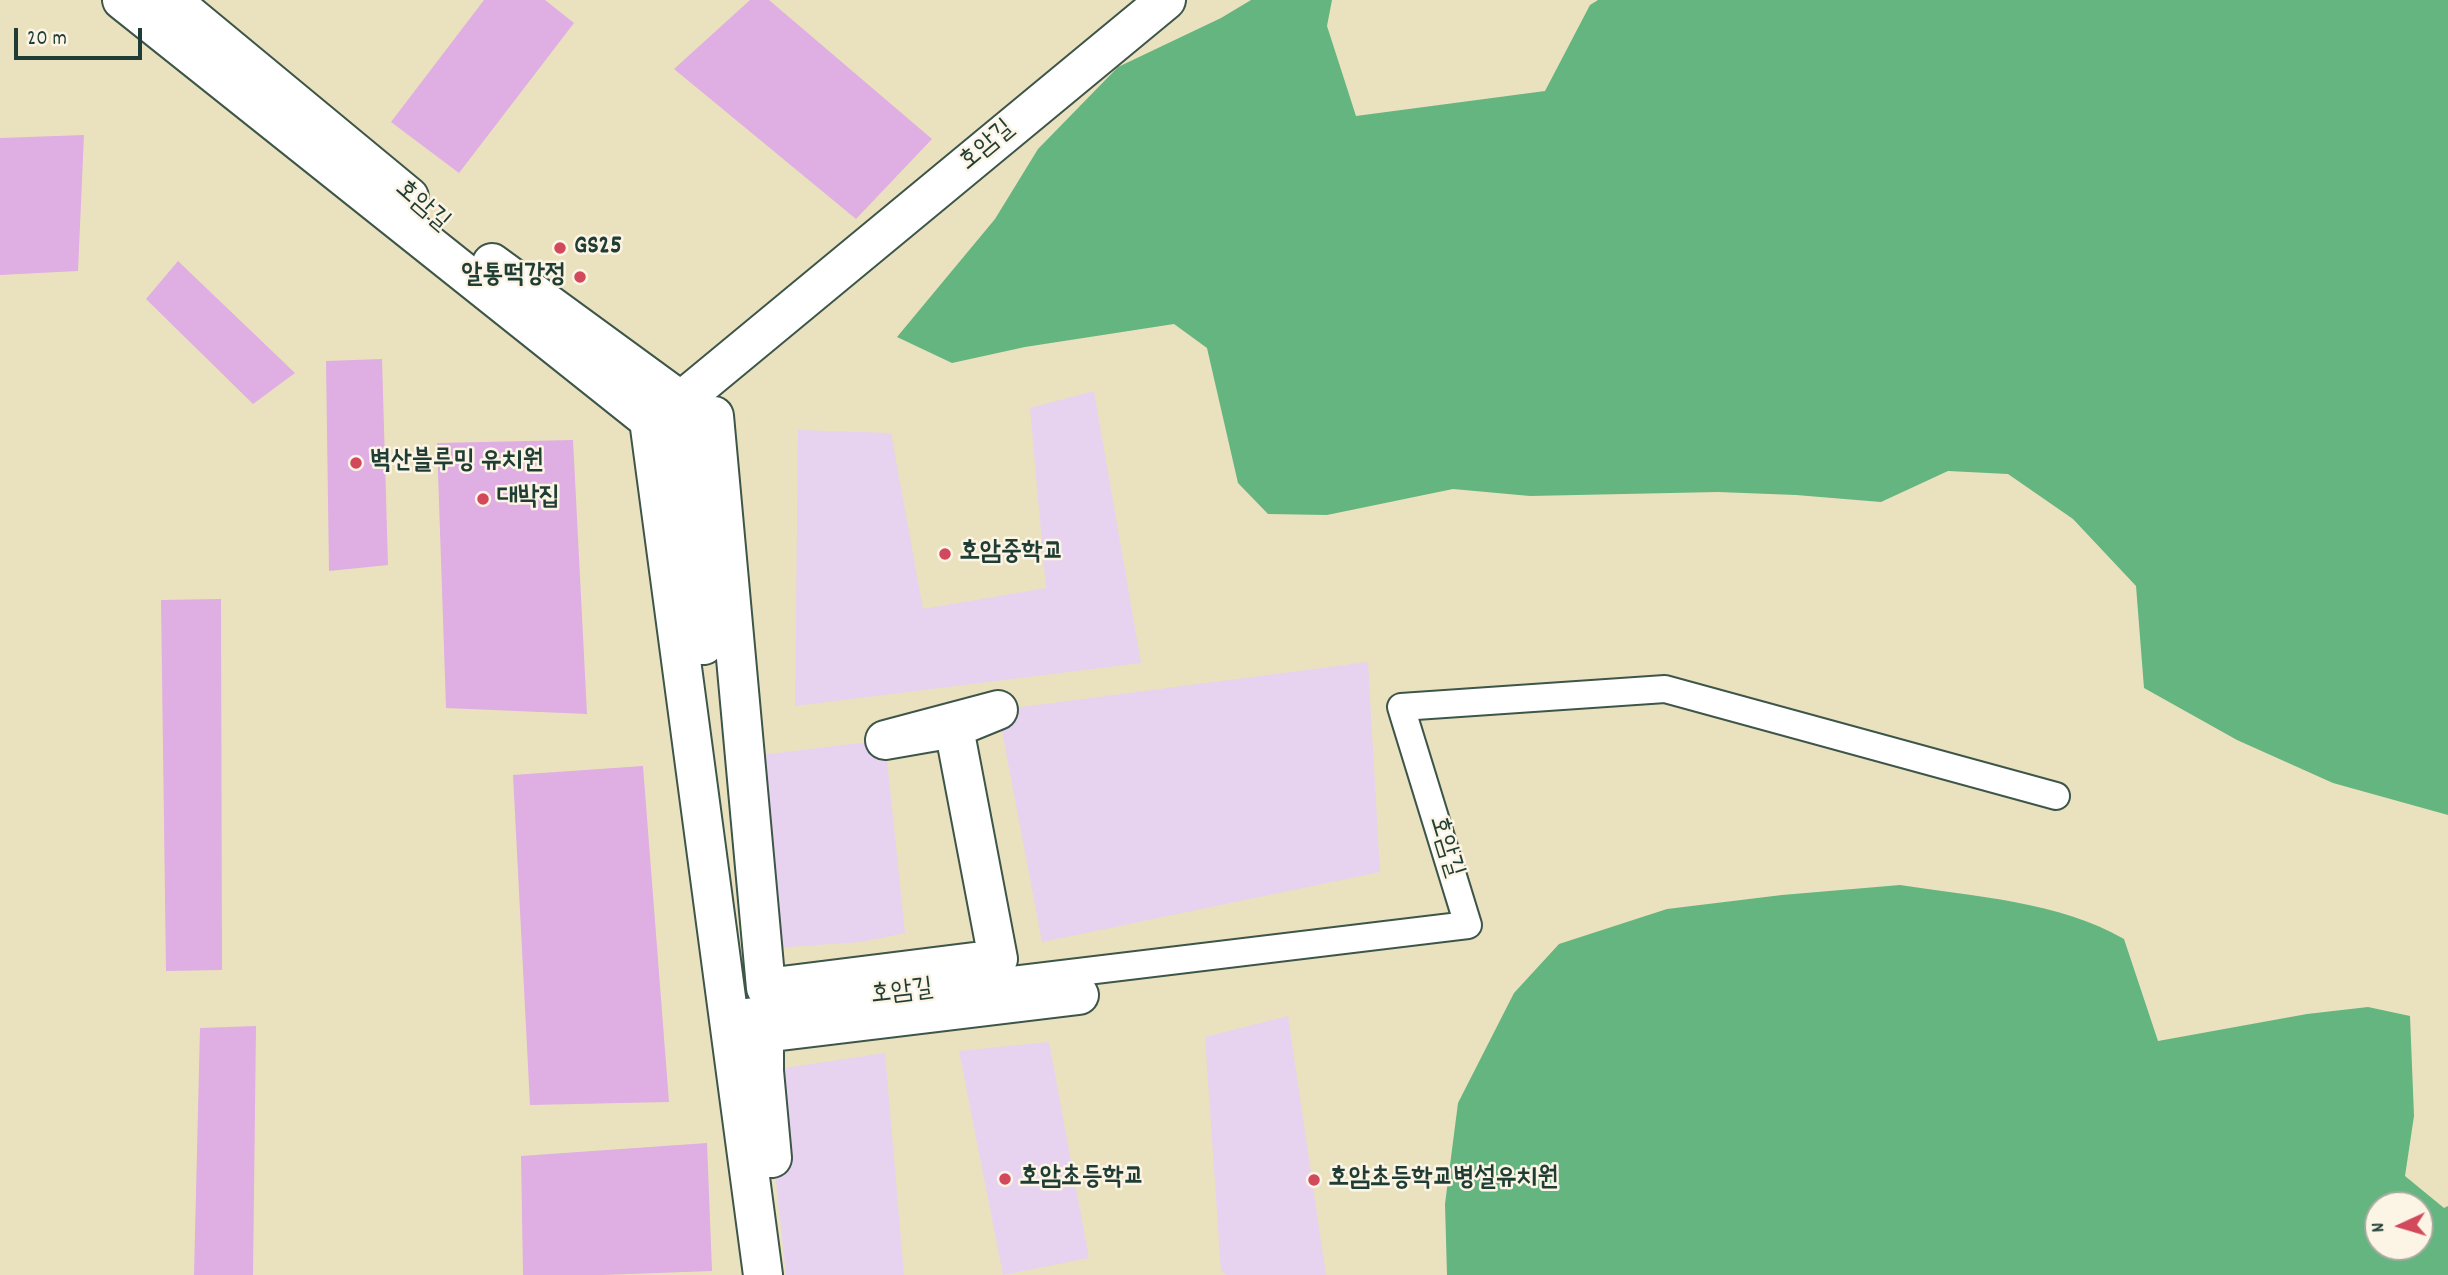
<!DOCTYPE html>
<meta charset="utf-8">
<style>
body{margin:0}
#map{position:relative;width:2448px;height:1275px;overflow:hidden;background:#eae2be;font-family:Dekko,sans-serif}
canvas{display:block}
.north{position:absolute;left:2364px;top:1191px;width:70px;height:70px;box-sizing:border-box;background:#fcf5e5;border:2px solid #a4ab9e;border-radius:50%;rotate:266deg;font-size:19px;font-weight:700;line-height:28px;text-align:center;color:#1f3d34}
.north::after{content:'';display:block;margin:auto;width:24px;height:32px;background:#d1495b;clip-path:polygon(50% 0,100% 100%,50% 72%,0 100%)}
.scale{position:absolute;left:14px;top:28px;width:128px;height:32px;box-sizing:border-box;border:4px solid #1f3d34;border-top:0;padding-left:9px;font-size:21px;line-height:24px;white-space:nowrap;color:#1f3d34;-webkit-text-stroke:5px #fcf5e5;paint-order:stroke}
</style>
<div id="map">
<canvas width="2448" height="1275"></canvas>
<div class="north">N</div>
<div class="scale">20 m</div>
</div>
<script>
const ctx = document.querySelector('canvas').getContext('2d');
ctx.lineJoin = 'round';
function fill(path, color) {
  ctx.fillStyle = color;
  ctx.fill(path, 'evenodd');
}
function trace(path, color, width, dash) {
  ctx.strokeStyle = color;
  ctx.lineWidth = width;
  ctx.lineCap = dash ? 'butt' : 'round';
  ctx.setLineDash(dash || []);
  ctx.stroke(path);
}
function drawText(font, color, halo, rows, align = 'center') {
  ctx.font = font + ' Dekko,"Poor Story",sans-serif';
  ctx.lineWidth = 5;
  ctx.setLineDash([]);
  ctx.textBaseline = 'middle';
  ctx.strokeStyle = halo;
  ctx.fillStyle = color;
  for (const [text, x, y, turn = 0] of rows) {
    ctx.save();
    ctx.translate(x, y);
    ctx.rotate((+turn || 0) * Math.PI / 180);
    ctx.textAlign = isNaN(turn) ? turn : align;
    if (halo) ctx.strokeText(text, 0, 0);
    ctx.fillText(text, 0, 0);
    ctx.restore();
  }
}
fill(new Path2D(`
 M1094,391L1141,663L795,706L798,430L891,433L923,609L1046,588L1030,408Z
 M1368,662L1380,872L1042,942L998,710Z
 M885,740L905,933L861,942L775,948L752,756Z
 M1288,1016L1326,1275H1227L1221,1271L1205,1037Z
 M1049,1042L1089,1258L1003,1275L959,1051Z
 M885,1053L904,1275H786L764,1071Z`), '#e7d2ef');
fill(new Path2D(`
 M1251,0H1332L1327,26L1356,116L1545,91L1590,5L1598,0H2448V815L2333,783L2237,740L2144,688L2136,586L2073,519L2008,474L1948,471L1881,502L1796,495L1718,492L1530,496L1453,489L1327,515L1268,514L1238,483L1207,348L1174,324L1025,347L952,363L897,337L995,219L1038,149L1118,67L1221,18Z
 M1900,885C1972,896 2061,902 2124,939L2158,1041L2307,1014L2368,1007L2410,1016L2414,1116L2405,1176L2444,1208L2448,1206V1275H1447L1445,1204L1458,1103L1514,993L1559,944L1667,909L1782,895ZM2420,1205V1247H2378V1205Z`), '#64b580');
fill(new Path2D(`
 M484,0H545L574,23L459,173L391,122Z
 M750,0H769L932,139L856,219L674,69Z
 M84,135L78,271L0,275V138Z
 M178,261L295,373L253,404L146,299Z
 M382,359L388,565L329,571L326,361Z
 M573,440L587,714L446,708L437,443Z
 M221,599L222,970L166,971L161,600Z
 M643,766L669,1102L530,1105L513,775Z
 M256,1026L253,1275H194L200,1028Z
 M707,1143L712,1271L602,1275H523L521,1156Z`), '#dfaee3');
const lane = new Path2D(`
 M739,1013L1468,925L1401,707L1665,689L2056,796`);
const street = new Path2D(`
 M122,0L649,420L763,1275
 M171,0L409,197
 M492,263L681,401L704,645
 M681,401L1166,0
 M714,416L766,988L998,959L954,728L998,710L885,740L954,728
 M772,1158L764,1071V1033L1079,995`);
trace(lane, '#3d5649', 30);
trace(street, '#3d5649', 42);
trace(lane, '#fff', 26);
trace(street, '#fff', 38);
for (const [x, y, r, color] of [
 [560,248,7,"#d1495b"],
 [580,277,7,"#d1495b"],
 [356,463,7,"#d1495b"],
 [483,499,7,"#d1495b"],
 [945,554,7,"#d1495b"],
 [1005,1179,7,"#d1495b"],
 [1314,1180,7,"#d1495b"]
]) {
  const dot = new Path2D();
  dot.arc(x, y, r, 0, 2 * Math.PI);
  ctx.fillStyle = color;
  ctx.fill(dot);
  trace(dot, '#fcf5e5', 2.5);
}
drawText('26px', '#1f3d34', '#fcf5e5', [
 ["호암길",988,147,-40],
 ["호암길",421,207,41],
 ["호암길",1444,847,73],
 ["호암길",902,994,-7]
]);
drawText('bold 26px', '#1f3d34', '#fcf5e5', [
 ["GS25",574,248],
 ["알통떡강정",566,277,"right"],
 ["벽산블루밍 유치원",370,463],
 ["대박집",497,499],
 ["호암중학교",959,554],
 ["호암초등학교",1019,1179],
 ["호암초등학교병설유치원",1328,1180]
], 'left');
</script>
